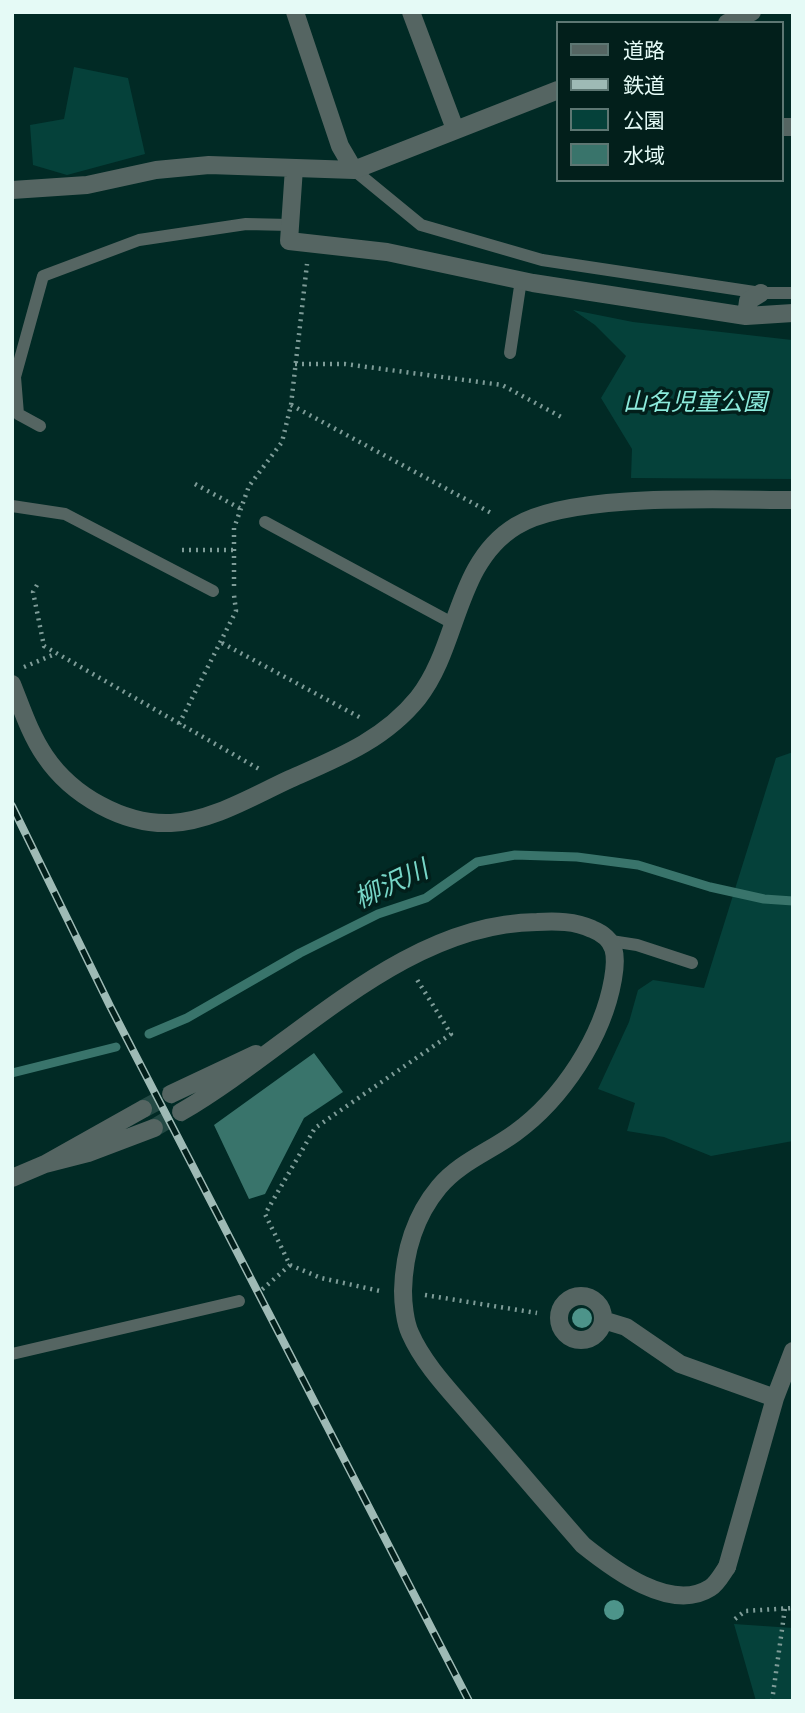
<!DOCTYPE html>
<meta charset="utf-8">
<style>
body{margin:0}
#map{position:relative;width:805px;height:1713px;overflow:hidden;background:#012a25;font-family:"Source Serif 4","Noto Sans JP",serif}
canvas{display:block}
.frame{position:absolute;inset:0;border:14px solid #e5faf6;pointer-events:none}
.legend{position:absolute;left:556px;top:21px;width:228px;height:161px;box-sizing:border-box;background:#021f1b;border:2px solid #5d7773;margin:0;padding:9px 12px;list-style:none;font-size:21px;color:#e5faf6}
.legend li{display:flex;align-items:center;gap:14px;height:35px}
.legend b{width:35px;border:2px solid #5d7773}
</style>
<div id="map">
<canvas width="805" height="1713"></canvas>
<div class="frame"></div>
<ul class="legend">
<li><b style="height:9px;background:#556562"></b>道路</li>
<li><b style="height:9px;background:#9ebab5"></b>鉄道</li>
<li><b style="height:19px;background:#05413a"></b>公園</li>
<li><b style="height:19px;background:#39746b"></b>水域</li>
</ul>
</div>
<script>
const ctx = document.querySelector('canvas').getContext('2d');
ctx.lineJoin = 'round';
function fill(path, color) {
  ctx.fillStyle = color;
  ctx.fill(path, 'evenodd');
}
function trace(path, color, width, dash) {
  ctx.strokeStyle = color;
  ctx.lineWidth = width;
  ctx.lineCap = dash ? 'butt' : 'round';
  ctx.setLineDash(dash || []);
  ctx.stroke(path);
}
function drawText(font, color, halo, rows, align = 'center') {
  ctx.font = font + ' "Source Serif 4","Noto Sans JP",serif';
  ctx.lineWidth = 7;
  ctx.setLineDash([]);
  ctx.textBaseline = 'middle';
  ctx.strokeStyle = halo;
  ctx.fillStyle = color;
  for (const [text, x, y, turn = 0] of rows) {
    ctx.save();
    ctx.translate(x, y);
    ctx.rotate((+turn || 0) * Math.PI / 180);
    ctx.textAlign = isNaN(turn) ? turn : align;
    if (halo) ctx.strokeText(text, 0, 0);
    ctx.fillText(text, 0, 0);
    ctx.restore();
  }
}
fill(new Path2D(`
 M74,67L128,78L145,154L67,175L33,165L30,125L64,119Z
 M573,310L633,322L792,340V479L631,478L632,449L601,398L626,356L595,325Z
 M793,752V1141L711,1156L664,1137L627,1131L635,1103L598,1089L629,1022L638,990L653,980L704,988L776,758Z
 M734,1624L793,1628V1701H756Z`), '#05413a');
fill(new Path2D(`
 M314,1053L343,1092L304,1118L265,1194L249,1199L214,1125Z`), '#39746b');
trace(new Path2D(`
 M149,1034L187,1018L300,953L378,914L426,898L477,862L515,855L577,857L638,865L710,887L764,899L793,901
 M12,1073L116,1047`), '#39746b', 9);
trace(new Path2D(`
 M143,1109L171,1094
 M154,1128L181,1112`), '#234944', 18, [18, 9]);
trace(new Path2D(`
 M295,364H345L502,385L565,419
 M291,405L493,514
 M195,484L243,510
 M182,550H235
 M37,585L33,592L44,646L259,769
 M234,586V528L249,486L282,442L291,405L307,264
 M222,643L361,718
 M24,667L55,654
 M179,724L236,611L234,595
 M290,1265L321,1278L380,1291
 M257,1294L290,1265L265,1214L315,1128L451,1034L416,978
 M425,1295L537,1313
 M735,1619L745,1611L793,1608
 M772,1701L785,1608`), '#7e9c98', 4.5, [2, 5]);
trace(new Path2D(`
 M354,170L421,225L542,260L761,293H793
 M510,353L521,280
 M40,426L18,414L15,377L43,276L139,240L246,224L290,225
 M12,506L65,514L213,591
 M265,522L454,624
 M611,941L637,945L692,963
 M12,1354L239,1301`), '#556562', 12);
trace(new Path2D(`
 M295,12L340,146L354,170
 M411,12L455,129
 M727,23L752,12
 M782,127H793
 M294,168L289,241L387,252L533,283L746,316L793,313
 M12,190L87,185L156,170L209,165L354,170L558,90
 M746,316L748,301L761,293
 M12,684C22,709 30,734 45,756C72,796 124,825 171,823C212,821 253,796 290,779C338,758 384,740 418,698C459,646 455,563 516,526C571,492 725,500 793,500
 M559 1318a22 22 0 1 1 44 0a22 22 0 1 1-44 0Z
 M603,1320L626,1327L680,1364L775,1398
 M727,1567L775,1398L793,1351`), '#556562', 18);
trace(new Path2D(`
 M171,1094L256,1054
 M143,1109L45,1164L88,1153L154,1128
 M181,1112C293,1047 402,923 537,922C556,921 575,921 592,929C617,939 617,956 613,979C603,1037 562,1099 515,1133C489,1152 460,1162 439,1187C415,1216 404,1253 403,1291C403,1303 405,1322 410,1333C424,1365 451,1392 473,1418C510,1460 546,1503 583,1545C613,1569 671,1613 710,1588C717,1584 722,1574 727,1567
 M12,1178L45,1164`), '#556562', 18);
const rail = new Path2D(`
 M12,806L110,1006L469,1701`);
trace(rail, '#9ebab5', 8);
trace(rail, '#021f1b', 5, [16]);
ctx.fillStyle = '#4d948a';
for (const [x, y] of [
 [582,1318],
 [614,1610]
]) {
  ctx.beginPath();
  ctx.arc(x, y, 10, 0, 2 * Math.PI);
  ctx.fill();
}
drawText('italic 24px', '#8cebdc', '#021f1b', [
 ["山名児童公園",695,404]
]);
drawText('italic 26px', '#77d6c7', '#021f1b', [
 ["柳沢川",392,886,-25]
]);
</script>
